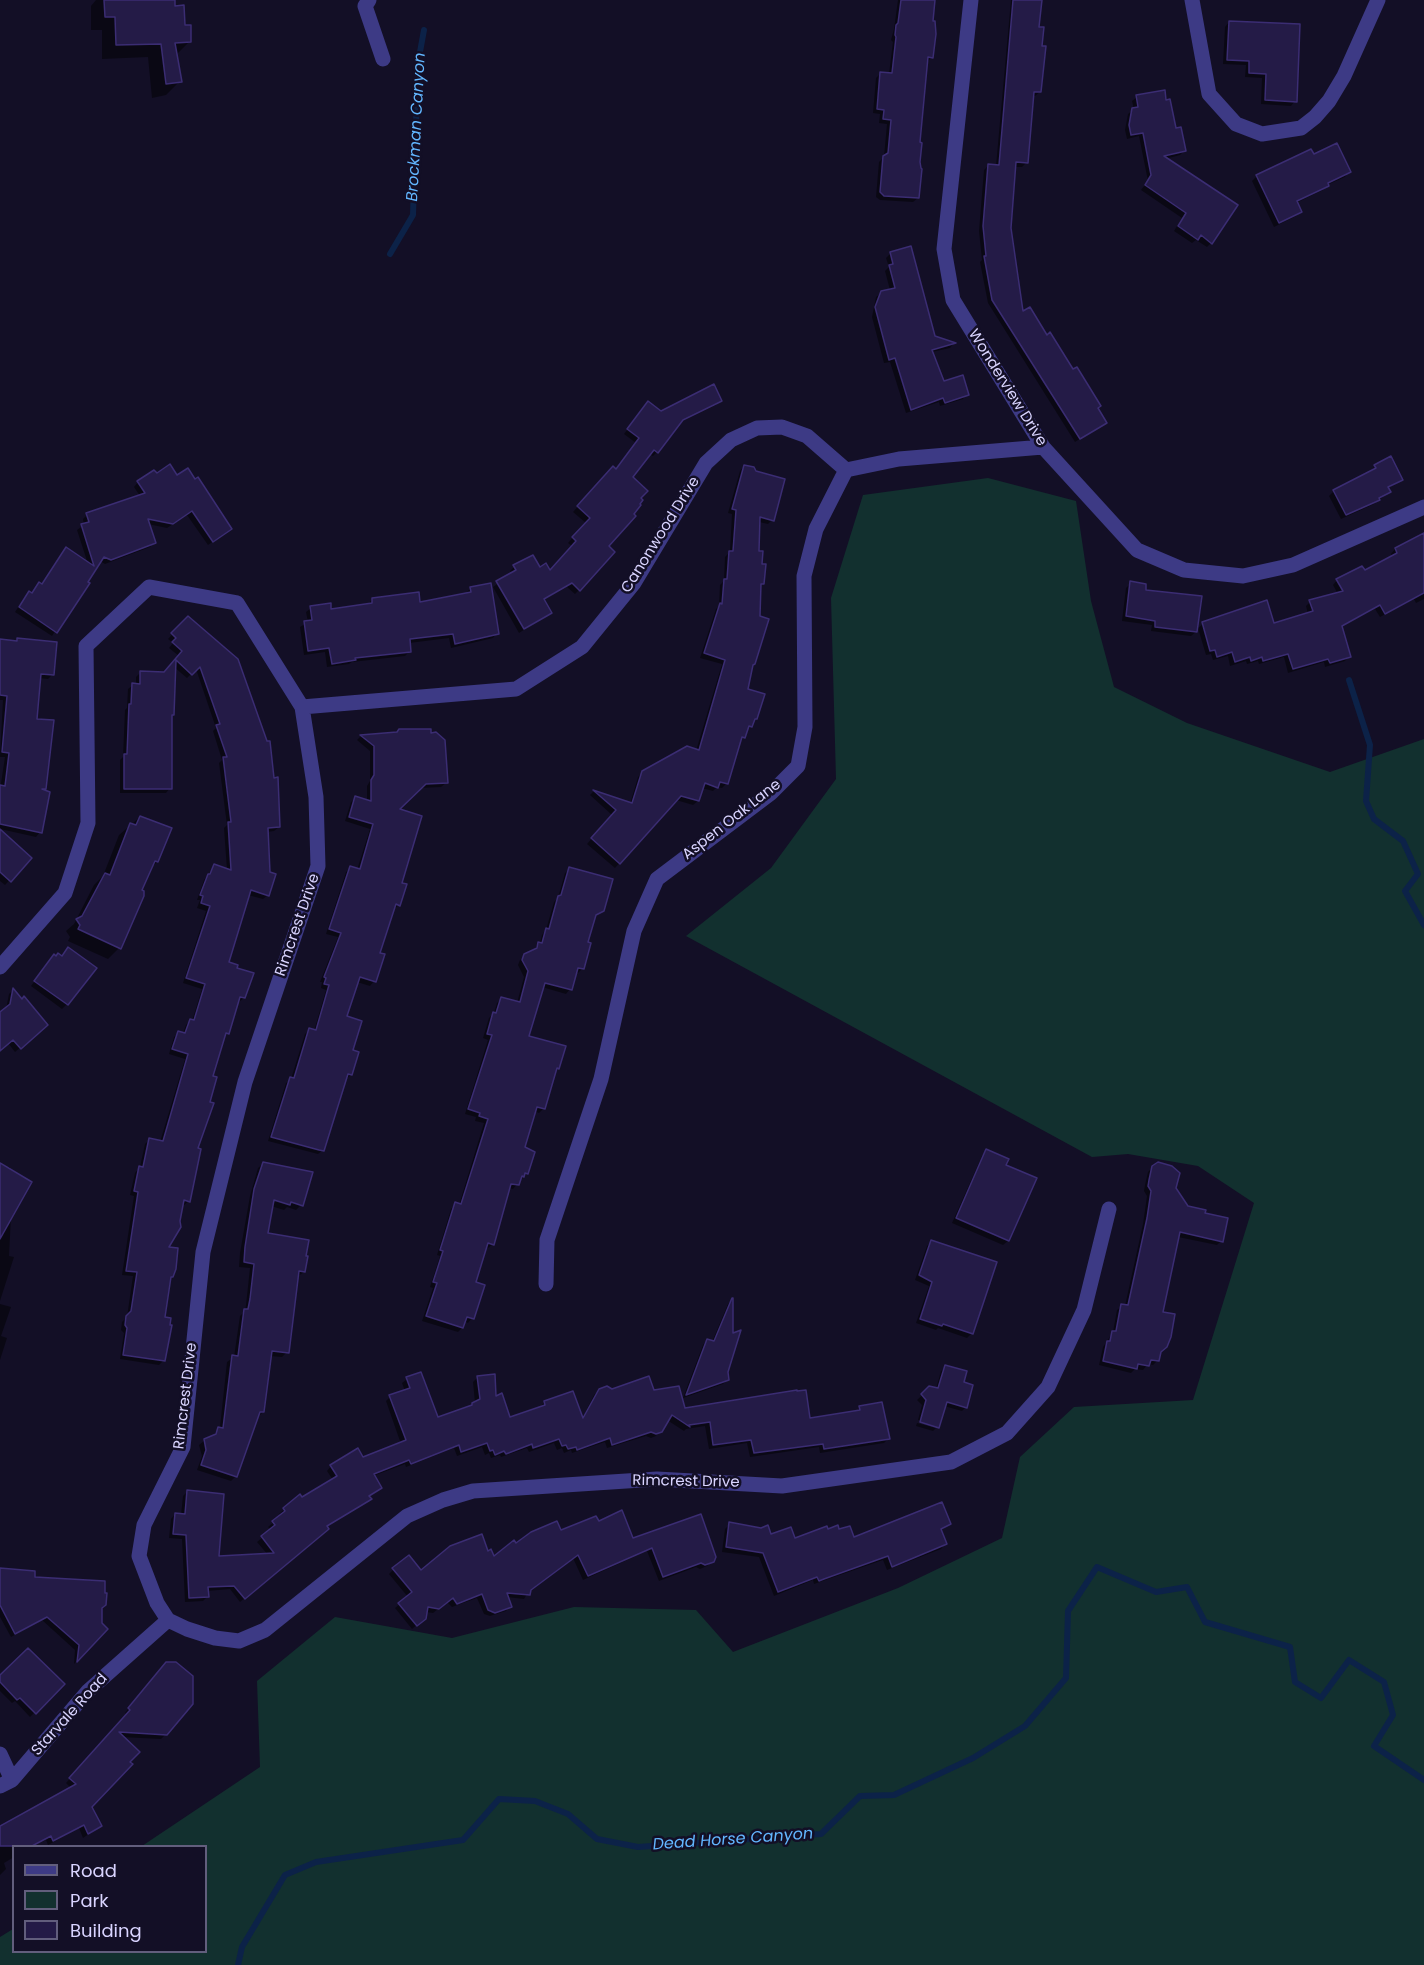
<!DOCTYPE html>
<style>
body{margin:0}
#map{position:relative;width:1424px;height:1965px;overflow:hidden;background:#130f26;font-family:Poppins,sans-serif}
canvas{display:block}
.legend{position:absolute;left:12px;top:1845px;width:195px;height:108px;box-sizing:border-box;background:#130f26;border:2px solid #625e7d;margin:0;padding:8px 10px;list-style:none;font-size:18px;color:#d9d4ff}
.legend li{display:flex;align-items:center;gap:12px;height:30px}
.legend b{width:30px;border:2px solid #625e7d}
</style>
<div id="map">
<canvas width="1424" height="1965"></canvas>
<ul class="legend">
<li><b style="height:8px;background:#3d3a85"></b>Road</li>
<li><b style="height:16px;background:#12302f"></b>Park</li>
<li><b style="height:16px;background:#241b47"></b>Building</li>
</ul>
</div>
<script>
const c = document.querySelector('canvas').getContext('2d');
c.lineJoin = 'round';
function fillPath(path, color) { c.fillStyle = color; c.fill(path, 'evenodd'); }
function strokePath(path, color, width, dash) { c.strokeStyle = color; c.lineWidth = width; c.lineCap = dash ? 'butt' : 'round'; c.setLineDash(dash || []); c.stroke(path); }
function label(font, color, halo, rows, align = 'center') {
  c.font = font + ' Poppins,sans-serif'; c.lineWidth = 5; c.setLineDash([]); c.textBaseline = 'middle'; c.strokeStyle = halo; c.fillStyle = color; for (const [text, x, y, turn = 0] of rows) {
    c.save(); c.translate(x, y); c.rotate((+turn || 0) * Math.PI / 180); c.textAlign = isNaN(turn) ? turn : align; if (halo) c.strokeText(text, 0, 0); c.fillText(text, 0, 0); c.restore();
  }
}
fillPath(new Path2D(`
 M988,478l88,23 15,100 23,86 73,36 143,49 94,-33v1226h-1424v-28l13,-8 1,23h192v-106h-64l118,-79 -3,-86 78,-64 117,21 122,-31 122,3 37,42 165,-64 104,-50 18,-81 54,-50 119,-7 61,-197 -56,-37 -70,-12 -36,3 -406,-221 85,-68 65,-89 -5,-181 32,-103z`), '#12302f');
fillPath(new Path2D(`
 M96,0h77l1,7 16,34 -14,14 4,26 -14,14 -14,3 -4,-41 -46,2v-29h-11v-24z
 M898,0h35l-1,57 -5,5 -8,82 -1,54 -5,4 -33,-2 -4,-3 3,-35 5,-5 3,-33 -8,-1 1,-9 -7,-1 3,-35 5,-5 8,1 4,-32 -2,-2 3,-11z
 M1011,0h30l-4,28 3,64 -5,4h-3l-6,67 -4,4h-8l-5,61 12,86 76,95 8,14 -30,19 -87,-139 -8,-41 2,-2 -3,-29 5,-61 5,-5 7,1z
 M1229,22l66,79 -4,5 -30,-2 1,-26 -17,-1 1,-12 -23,-1 2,-37z
 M1137,97l38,33 9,21 -4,4 -15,4 46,84 -4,4 -11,-7 -4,3 -18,-12 8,-13 -41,-28 7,-9 -9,-45 -12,3 -2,-9 3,-16 6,-5 -2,-8z
 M1310,151l3,5 36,16 -4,5 -18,8 -4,5 -27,13 5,9 -5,4 -22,11 -22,-46 5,-5z
 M891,253l43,84 19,7 -3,4 -18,4 11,31 24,11 -4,5 -23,7 -1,-4 -33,11 -16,-51 -6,1 -12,-46 4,-20 5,-4 9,-3 -5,-19 4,-4 -3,-9z
 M720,400l-4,5 -37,18 -22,29 -4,4 -4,-2 -18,23 8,21 -60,92 -4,4 -8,-7 -24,13 7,13 -31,20 -26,-46 19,-13 -2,-3 4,-4 35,5 24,-25 -5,-4 18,-20 -13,-11 35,-39 7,-3 21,-27 -12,-9 20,-26 17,4z
 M744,466l28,54 -4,4 -9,-2 -2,30 6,31 -3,3 -9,80 -5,24 10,28 -17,24 -13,42 -4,4 -5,-1 -4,4 -11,-3 -4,13 -5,4 -17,-5 -61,68 -28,-24 25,-29 -22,-20 4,-4 36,13 8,-27 5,-5 53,-21 26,-87 -22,-6 16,-49 3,-3 1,-21 4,-4 1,-24 5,-5 2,-38 -4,-1 12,-42z
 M1374,467l4,8 23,4 -14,10 2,3 -15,12 -33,15 -12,-23 5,-5 37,-19z
 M156,476l21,1 48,56 -17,12 -21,-30 -20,13 -19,-4 6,18 -4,5 -45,17 -5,-3 -48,75 -37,-24 10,-15 4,-4 2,1 8,-10 2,1 21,-31 26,10 -11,-34 7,-5 -1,-6 4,-4 53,-19 -6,-9 4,-5z
 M1424,534v65l-8,4 -2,-4 -34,18 -5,-8 -35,18 9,29 -4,5 -20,6 -1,-5 -36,11 -4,-16 -25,7 -1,-3 -11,3 -1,-3 -16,5 -2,-10 -15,4 -2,-6 -5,1 -8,-27 5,-4 70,1 35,-11 -2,-8 4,-4 28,-8 -5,-9 4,-5 27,-8 28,-15 -1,-3 4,-5z
 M1131,583l13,8 52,41 -5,4 -40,-5 1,-6 -30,-4 4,-33z
 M470,589l27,44 -4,5 -42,10 -2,-10 -40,5 1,8 -5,5 -53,6 -3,2 -22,3 -2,-15 -21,3 -4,-28 8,-5 -2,-10 5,-4 19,3 38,-6 4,-6 47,5 46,-10z
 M188,618l91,209 -5,4 -7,1 1,63 -5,4 -15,-4 -21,68 17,35 -5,4 -2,-1 -10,32 -3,4 -13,40 -15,72 -7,52 -5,4h-2l-15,43 2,30 -6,40 1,42 -5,5 -39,-6 4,-26 -3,-3 1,-8 5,-5 6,-41 -11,-1 12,-79 -4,-1 5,-22 5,-6 5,-23 5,-5 10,3 25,-83 -16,-5 5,-17 5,-5 4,1 3,-8 4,-5 2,1 10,-32 -19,-6 23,-72 -9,-3 3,-8h-3l7,-20 10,-14 13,4 -3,-42 3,-3 -8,-62 3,-3 -9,-29 3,-3 -20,-59 -9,9 -13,-11 -3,49 -1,72 -4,5h-46v-33l3,-3 2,-47 2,-2 1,-19 5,-4h3v-8l5,-5 23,1 15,-17 -10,-8 4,-5 -5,-4z
 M0,640l15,2 3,-2 34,35 -4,4 -9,-1 -4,42 9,68 -2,2 -2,42 -4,5 -36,-8v-39l5,-33h-5l3,-57h-3z
 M398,733l48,50 -5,4 -21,1 -23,22 3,74 -1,21 -5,4 -16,45 -4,27 -4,5 -13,-4 -11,35 5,34v24l-5,4 -23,71 -5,4 -50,-13 18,-58 5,-4 14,-45 5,-5 4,2 12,-41 -5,-2 1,-6h-2l18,-45 -12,-3 20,-62 4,-4 7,2 13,-41 -25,-8 6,-19 5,-4 11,3v-15l3,-5v-30l-13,-11 4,-4z
 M140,817l17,45 -7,7 -31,79 -11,11 -40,-18 2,-4 -4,-6 8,-7 20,-39 9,-9 16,-41z
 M0,831l30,27 -25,27 -5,-4z
 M570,869l32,41 -8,7 -8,26 -4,26 -4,4 -3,-1 -5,17 -4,5 -24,-7 -14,50 30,31 -4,4 -10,36 -5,5 -5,-2 -11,37 10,4 -7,22 -13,15 -4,-1 -16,56 -5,4 -3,-1 -11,36 -2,35 -4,5 -4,-2 -2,7 -4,4 -36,-11 11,-33 -3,-1 10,-31 -3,-1 14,-46 4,-5 4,1 25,-82 -9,-2 1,-4 -11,-3 23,-74 -5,-2 6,-20 5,-5 3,-10 5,-5 15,5 7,-26 -6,-12 2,-5 13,-9 7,-8 2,-8 4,-5 8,-28 4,-4 7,-25z
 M50,961l17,43 -5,5 -31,-23z
 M13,990l28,40 -26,22 -7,-9 -8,-29 6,-5 3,-15z
 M987,1151l17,14 31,14 -27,62 -5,4 -51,-22 30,-67z
 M264,1163l37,42 -5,5 -9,-3 -3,3 -13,-4 -5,28 38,38 -7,5 -10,75 -5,5 -12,-1 -7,56 -5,5 -22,59 -5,5 -34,-11 5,-14 -3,-11 6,-5 7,-3 8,-10 7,-65 7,-5 6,-41 5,-5 1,-6 4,-37 -11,-1 1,-14 10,-57 8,-28z
 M0,1167h10l1,49 -2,40 5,1 -14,44z
 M1153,1167l21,21 13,19 16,8 18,26 -4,4 -39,-8 -17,76 -3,47 -5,5 -5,-1 -5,6 -8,-1 -4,4 -32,-8 4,-18 10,-15 4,-22 5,-4h3l18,-82 4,-28 -3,-5 1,-6 3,-13z
 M931,1242l41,91 -5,5 -29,-10 -2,2 -20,-7 13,-37 -14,-6 12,-34z
 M732,1300l-6,72 1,8 -4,4 -40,14 20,-53 4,-5 5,2 16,-38z
 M0,1304l11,3 -10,29 6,2 -7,22z
 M946,1367l16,16 4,24 -4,4 -18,-5 -7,22v-2l-19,-6 4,-15 -5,-5 13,-12 6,1 5,-18z
 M420,1374l17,45 32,-11 6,-5 -2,-21 5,-5 31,42 31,-12 4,-4 38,16 12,-24 5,-5 54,2 31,17 125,10 46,-7 5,-4 28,31 -4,4 -64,10 -1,-6 -69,10 -3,-14 -38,6 -4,-23 -19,3 -2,2 -17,-11 -11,16 -5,2 -5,-2 -39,12 -2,-6 -33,11 -1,-3 -7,3 -2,-5 -5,2 -3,-7 -25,9 -2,-4 -26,9 -1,-2 -9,3 -2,-5 -4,2 -3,-8 -25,9 -3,-8 -48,19 -1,-3 -32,12 7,11 -12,10 2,2 -5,4 -39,24 -3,6 -83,69 -10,-13 -23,2 1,5 -5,5 -18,1 -3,-63 -13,-1 2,-19 4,-5 6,1 2,-19 4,-4 30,66 51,-3 -11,-13 14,-12 -3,-3 13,-11 -2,-2 21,-18 2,3 31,-19 -6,-9 4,-5 32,-8 38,-14 -15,-43 4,-4 15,-6 -3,-8 5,-4z
 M917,1423l19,5 -3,3 -17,-5z
 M598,1523l34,17 80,21 -5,5 -7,3 -4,-2 -37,14 -12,-30 -64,29 -10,-22 -44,33 -5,8 -17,-2 3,9 -4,5 -16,5 -6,-2 -7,-16 -25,9 -5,-5 -14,11 -7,-1 -7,11 -7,6 -17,-21 13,-11 -19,-23 4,-4 27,2 67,-19 6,6 22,-13z
 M730,1524l40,12 24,4 33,-9h11l15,7 97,-14 -10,7 5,13 -4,5 -54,21 -4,-10 -69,24 -1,-4 -39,16 -15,-39 -37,-5 3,-23z
 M0,1570l33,8 68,30v16l5,5 -32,35 1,-14 -33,-30 -31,17 -11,-20z
 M162,1668l4,66 -5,5 -40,-2 -31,69 10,20 -17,12 -4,-10 -31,17 -2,-5 -13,6h-19v11l-10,6 2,6 -6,6v-48l71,-39 -5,-5 61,-68 -2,-2z
 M0,1677l63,7 -33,33 -15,-16 -3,2 -12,-12z`), '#0007');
strokePath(new Path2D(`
 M390,254l23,-39 5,-152 6,-33
 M1349,680l21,65 -4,56 8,18 29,22 15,33 -13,17 19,34
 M238,1965l4,-18 43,-72 31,-13 147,-22 36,-41 36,2 33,13 29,25 41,8 183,-13 39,-38 34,-1 79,-37 52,-32 41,-48 2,-67 29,-44 59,25 31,-5 18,35 85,25 5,35 26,16 28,-38 35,22 9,33 -19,31 50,34`), '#0c2248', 6);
const building = new Path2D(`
 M104,0h71v6l9,-1 1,20h6v17l-16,1 7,39 -16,2 -5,-40 -45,1 -1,-28h-10z
 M901,0h34l-2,21h2l1,13 -3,24 -5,-1 -8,85 2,1 -2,19 1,6 1,1 -3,29 -35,-2 -4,-4 3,-36 5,-3 3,-33 -8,-1 1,-9 -7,-1 3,-37 12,1 4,-36 -1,-2 1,-10 2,-2z
 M1013,0h29l-3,27h5l-2,19h4l-5,46h-7l-6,71 -12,-1 -5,66 12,83 7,-4 17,28 3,-3 23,37 4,-2 24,39 -3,2 9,15 -27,16 -88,-139 -8,-44h2l-3,-30 5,-62 11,1z
 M1229,21l71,3 -3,78 -32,-2 1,-26 -17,-1v-12l-22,-1z
 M1165,90l1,10 4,-1 6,29 5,-1 5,24 -22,5 74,49 -26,39 -11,-9 -3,5 -20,-14 8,-13 -41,-28 6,-10 -8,-42 -12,2 -2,-10 3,-17 6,-1 -2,-12z
 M1337,143l14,29 -23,11 1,3 -32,15 5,11 -23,11 -23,-48 55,-26 3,5z
 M911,246l24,90 21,7 -24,7 12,31 19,-6 6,20 -24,8 -2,-5 -32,12 -16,-52 -6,2 -14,-53 6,-16 14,-3 -6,-23 4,-1 -3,-12z
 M714,384l8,17 -39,19 -25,33 -4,-3 -21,27 15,14 -7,7 2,2 -3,4 1,1 -7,9 2,2 -27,30 6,6 -35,39 -8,-8 -28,16 8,14 -28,16 -28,-48 20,-11 -3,-5 20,-10 7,12 6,-4 4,7 26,-29 -4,-4 18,-19 -13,-12 36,-40 3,3 23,-31 -12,-9 21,-28 13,10z
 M1391,456l12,24 -15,7 3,5 -12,6 1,2 -34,15 -13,-25 43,-22 -2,-3z
 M170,464l7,11 11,-7 7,11 3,-2 34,52 -19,13 -21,-31 -19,13 -25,-5 8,24 -45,17 -7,-3 -16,25 2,1 -33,50 -38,-26 10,-16 3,2 7,-11 3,2 24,-37 28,19 -13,-42 8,-2 -3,-9 59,-20 -8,-12 17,-11 3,3z
 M744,465l10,2 2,4 29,8 -11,42 -14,-4 -1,34h4l-1,13h4l-2,20h-3l-1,32 9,3 -14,45 -2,1 -5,24 17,5 -8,25h-2l-3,8 -3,-1 -4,12 -3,-1 -14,47 -8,-2 -2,6 -13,-5 -6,18 -18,-5 -61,68 -29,-26 25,-28 -23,-20 39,13 10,-32 45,-25 12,4 26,-90 -21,-7 16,-50 2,1 2,-25h3l2,-28h4l3,-41 -4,-1z
 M1424,533v60l-39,21 -5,-9 -38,21 9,31 -21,6 -2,-4 -35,10 -5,-15 -25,7 -1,-4 -11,4 -1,-4 -15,5 -3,-10 -15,5 -2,-7 -5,1 -8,-29 65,-22 7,23 39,-12 -4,-11 34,-9 -7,-12 26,-13 3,4 32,-17 -2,-5z
 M1130,581l16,3v6l56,6 -5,36 -42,-5v-6l-29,-5z
 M491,583l8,51 -44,10 -2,-10 -43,5 1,13 -56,6 1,2 -24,4 -3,-16 -21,3 -4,-30 8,-1 -2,-14 21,-3v6l41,-6v-5l47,-6 1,10 51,-10 -1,-5z
 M188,616l50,43 29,82h3l4,37 4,-1 2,50 -12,1 2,44 6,2 -7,22 -18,-6 -22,72 9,3 -1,3 17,5 -9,25 -5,-1 -11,37 -3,-1 -13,43 4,1 -7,25 4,1 -16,45 3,1 -11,53 -6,-2 -4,21 1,6 -12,20 9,1 -2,21 -3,8h-2l-6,40 6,1 -1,7h2l-7,36 -42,-6 4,-27 -2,-3 1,-9 5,-5 6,-39 -11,-1 12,-79 -4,-1 5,-25 4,1 6,-29 14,3 25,-87 -16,-5 6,-18 7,2 5,-14 4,1 11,-36 -19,-6 24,-72 -9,-3 2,-7 -3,-1 8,-21h2l4,-10 17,6 -3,-48h3l-8,-65h4l-11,-32 4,-1 -20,-57 -8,8 -16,-15 -2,55h-2v74h-48v-35h3l2,-50h2l1,-21 8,1v-13l24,1 18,-21 -10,-9 4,-4 -5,-5z
 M17,638l40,4 -3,33 -13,-1 -4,45 17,1 -8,69h-4l8,3 -8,41 -42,-9v-39l5,1 4,-33 -7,-1 5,-56 -7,-1v-56l17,2z
 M399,729h32v4l5,-1 9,8 3,43 -22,1 -26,25 22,7 -20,67 5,1 -7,22 -4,-2 -16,49 5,1 -9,28 -16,-5 -13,39 15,5 -9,29 6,2 -7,23 -4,-1 -24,77 -5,-1 -48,-13 19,-60 4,1 15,-50 7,2 13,-45 -5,-1 2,-6 -2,-1 17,-44 -12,-4 21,-63 10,3 13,-45 -24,-7 6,-21 16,5v-21l3,-5v-29l-14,-11 37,-3z
 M140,816l32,12 -14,34 -3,-1 -13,29 2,1v5l-23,53 -43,-20 2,-4 -4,-6 6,-3 23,-43 5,2 20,-52 6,2z
 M0,829l32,29 -21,24 -11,-10z
 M569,867l44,12 -9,32 -8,4 -8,27 3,1 -7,26 -6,-1 -6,22 -27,-7 -16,53 37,10 -7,23 -2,-1 -12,41 -8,-2 -12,40 10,5 -7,22 -3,-1 -1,4 -2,-1 -3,9 -8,-1 -17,61 -6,-2 -12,39 9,3 -11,34 -7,-2 -4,11 -37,-12 11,-33 -4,-1 10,-31 -3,-1 15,-48 6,2 27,-85 -9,-3 1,-3 -12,-4 24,-74 -5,-1 6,-22 3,1 5,-16 19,5 8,-31 -6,-11 2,-6 13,-6 1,-6 4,1 4,-15 3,1 9,-33 3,-1z
 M68,947l29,21 -29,37 -34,-24 20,-27 2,2 2,-3 4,3z
 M13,988l9,11 2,-3 24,29 -27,24 -8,-9 -13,11v-39l10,-8z
 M986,1149l23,10 -3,6 31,13 -28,63 -53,-23z
 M263,1162l50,10 -10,34 -12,-4 -1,3 -16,-5 -6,33 41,7 -3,16h2l-3,16 -6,-1 -10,82 -17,-2 -8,61h-4l-23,65 -36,-12 5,-15 -2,-11 12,-5 2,-7 5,1 9,-73 6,1 6,-47h4l2,-10 4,-35 -10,-2 1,-15 9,-58z
 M1158,1162l14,4 8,7 -4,15 12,18 18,4 -1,3 23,5 -5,24 -43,-10 -17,80 12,2 -4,23 -4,10 -6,5 -2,9 -8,-1 -2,6 -11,-2 -1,5 -34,-8 4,-20h3l2,-10h4l5,-27 7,1 19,-87 4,-27 -3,-5 1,-6 3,-14z
 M0,1163l32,19 -32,57z
 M931,1240l66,22 -24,72 -30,-10 -1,2 -22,-7 12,-37 -13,-7z
 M732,1298h1v35l8,-3 -13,42 1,8 -43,15 21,-56 7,2z
 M945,1365l22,6 -3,11 9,3 -6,23 -20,-6 -8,26 -19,-6 6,-22 -5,-6 8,-8 9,2z
 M421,1372l17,45 34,-12v-2l8,-4 -3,-23 18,-2 1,22 6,-3 8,24 35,-12 -1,-4 29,-10 10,27 16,-29 8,-3 5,3 37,-13 5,14 25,-4 6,22 112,-18v1l9,-1 4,28 50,-8 -1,-4 23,-4 8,37 -66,10 -1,-5 -69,9 -3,-13 -38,5 -3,-23 -21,3 1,2 -18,-12 -10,17 -6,2 -5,-2 -39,13 -2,-7 -33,12 -1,-3 -8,2 -2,-4 -4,1 -3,-7 -26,9 -1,-4 -26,10 -2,-3 -9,4 -2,-5 -3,1 -3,-8 -26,9 -2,-7 -48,19 -2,-4 -35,14 8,14 -13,8 3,3 -45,27 2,3 -84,70 -11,-13 -26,1 1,10 -20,1 -3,-63 -13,-1 2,-21 10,1 2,-24 37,4 -5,62 55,-3 -13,-17 14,-11 -3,-4 13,-10 -2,-3 17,-14 2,3 35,-21 -7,-11 28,-17 5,9 43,-17 -17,-45 21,-7 -4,-11z
 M942,1502l9,22 -10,5 6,15 -55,23 -4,-11 -64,23 -5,2 -2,-4 -39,15 -15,-39 -37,-6 3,-25 32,6 7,-3 3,9 20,-7 4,11 32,-12 1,3 10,-4 1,4 11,-3 4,11z
 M622,1510l11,28 68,-24 15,43 -2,5 -9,3 -4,-2 -38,14 -11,-29 -64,28 -10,-21 -47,35 -1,5 -23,-2 5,14 -17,6 -7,-3 -6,-16 -25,10 -4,-6 -14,11 -11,-2 -2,12 -9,7 -19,-23 14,-11 -20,-24 17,-13 12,15 29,-24 32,-12 6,17 3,-2 3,7 20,-16 2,3 15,-11 26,-11 4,9 35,-14 3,5z
 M0,1568l35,3v6l70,4v12h2l-1,12 -4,3v15l6,6 -31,33 2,-17 -32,-28 -32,17 -15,-29z
 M28,1648l37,36 -29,30 -16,-16 -3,2 -17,-18v-7z
 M166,1662h10l17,14v28l-26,31 -48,-3 21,20 -10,10 3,2 -41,43 10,19 -14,8 -4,-9 -31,16 -2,-5 -19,10h-32v-20l76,-42 -7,-6 61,-68 -2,-2z`);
fillPath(building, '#241b47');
strokePath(building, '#3b2d73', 1.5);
strokePath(new Path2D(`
 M369,0l-4,6 18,53
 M971,0l-27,249 9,51 90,147 94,103 47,20 59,6 50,-11 131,-58
 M1192,0l17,94 27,30 26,10 39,-6 14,-11 14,-16 15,-25 34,-76
 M302,707l214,-18 66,-42 52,-64 72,-120 25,-23 26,-12 25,-1 25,9 39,34
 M0,967l65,-74 23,-70 -2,-177 63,-59 88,16 65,104 14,90 2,69 -73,216 -42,170 -20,195 -39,78 -5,31 18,47 11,17 19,9 28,9 24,3 26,-11 142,-114 36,-16 30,-9 184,-12 125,7 169,-24 56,-29 41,-46 36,-77 25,-101
 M546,1284l1,-44 54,-161 33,-148 23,-52 114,-86 27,-27 7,-39 -1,-151 12,-47 30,-59 53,-11 144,-12
 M0,1754l12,26
 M0,1786l12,-6 76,-89 80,-71`), '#3d3a85', 15);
label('15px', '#d9d4ff', '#130f26', [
 ["Wonderview Drive",1007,388,58],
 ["Canonwood Drive",661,535,-58],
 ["Aspen Oak Lane",732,820,-38],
 ["Rimcrest Drive",298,925,-71],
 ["Rimcrest Drive",186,1396,-83],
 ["Rimcrest Drive",686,1482,1],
 ["Starvale Road",70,1715,-48]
]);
label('italic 16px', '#62b6ff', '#130f26', [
 ["Brockman Canyon",417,127,-87],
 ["Dead Horse Canyon",733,1840,-4]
]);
</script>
